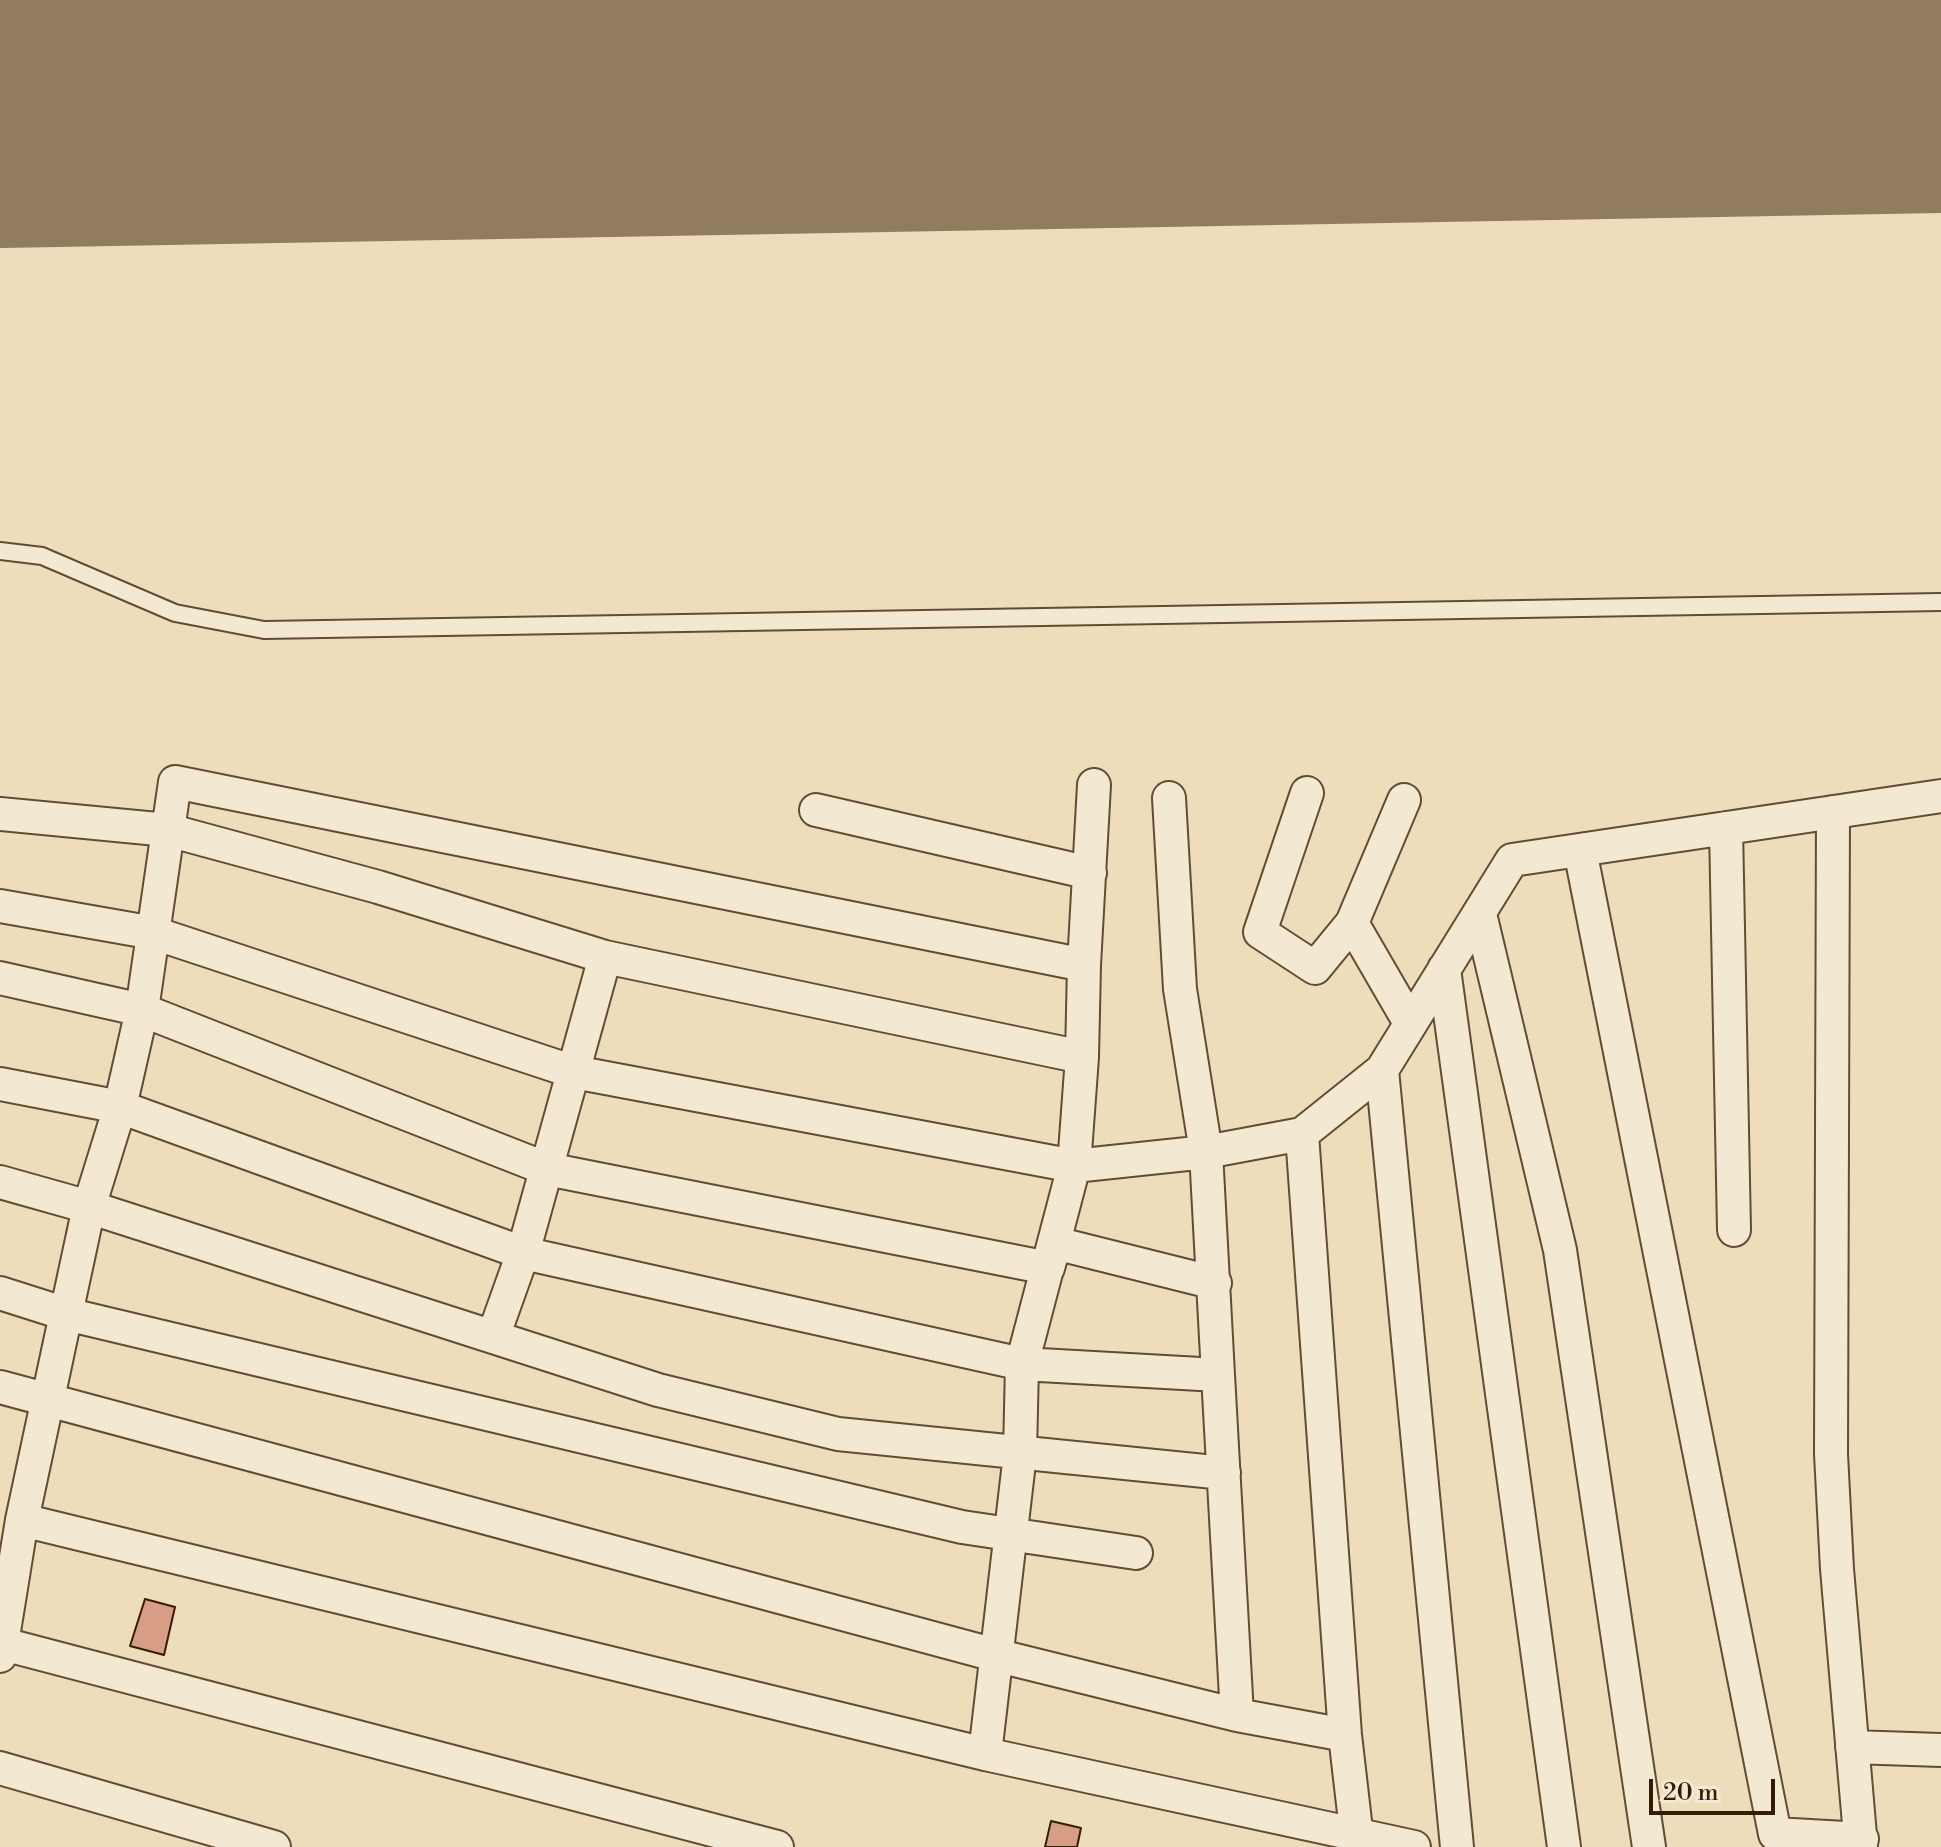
<!DOCTYPE html>
<style>
body{margin:0}
#map{position:relative;width:1941px;height:1847px;overflow:hidden;background:#edddbb;font-family:"Libre Bodoni",serif}
canvas{display:block}
.scale{position:absolute;left:1649px;top:1779px;width:126px;height:36px;box-sizing:border-box;border:4px solid #351c05;border-top:0;padding-left:10px;font-size:24px;line-height:28px;white-space:nowrap;color:#351c05;-webkit-text-stroke:6px #f3e9d3;paint-order:stroke}
</style>
<div id="map">
<canvas width="1941" height="1847"></canvas>
<div class="scale">20 m</div>
</div>
<script>
const c = document.querySelector('canvas').getContext('2d');
c.lineJoin = 'round';
function strokePath(path, color, width, dash) { c.strokeStyle = color; c.lineWidth = width; c.lineCap = dash ? 'butt' : 'round'; c.setLineDash(dash || []); c.stroke(path); }
function fillPath(path, color) { c.fillStyle = color; c.fill(path, 'evenodd'); }
strokePath(new Path2D(`
 M1729,76c47,-21 88,-41 126,-76
 M1668,77l273,43`), '#917c60', 112);
strokePath(new Path2D(`
 M0,107l1941,-35`), '#917c60', 282);
const building = new Path2D(`
 M145,1599l30,8 -11,48 -34,-9z
 M1051,1821l30,7 -4,19h-32z`);
fillPath(building, '#d79d85');
strokePath(building, '#351c05', 2);
const service = new Path2D(`
 M0,551l42,5 133,57 89,17 1677,-28`);
const minor = new Path2D(`
 M1307,793l-47,139 55,36 37,-45 52,-123
 M816,810l274,63
 M1833,812l-2,642 6,115 24,278
 M0,814l168,16 210,57 227,70 477,100 -8,109 -52,198 -2,90 -35,300
 M1726,828l8,402
 M1580,850l195,984 87,5
 M0,906l154,27 420,139 500,94 132,-14 96,-18 80,-64 130,-210 429,-64
 M1480,914l80,336 89,597
 M1352,923l58,100
 M1084,965l10,-180
 M1444,969l120,878
 M0,978l142,32 405,159 501,99 7,-25 160,40
 M1082,1057l2,-92 -909,-183 -33,228 -22,97 -31,100 -23,107 896,213 174,26
 M1382,1070l75,777
 M0,1084l120,23 403,146 499,111 196,11 -12,-223 -26,-163 -11,-191
 M1302,1134l43,601 13,112
 M0,1182l89,25 569,183 180,44 386,39
 M0,1293l66,21 -44,206 -22,136
 M493,1337l30,-84 82,-296
 M1218,1375l19,340
 M0,1387l999,269 238,59 108,20
 M22,1520l963,234 429,93
 M3,1644l774,203
 M1852,1747l89,3
 M0,1768l274,79`);
strokePath(service, '#634c32', 20);
strokePath(minor, '#634c32', 36);
strokePath(service, '#f3e9d3', 16);
strokePath(minor, '#f3e9d3', 32);
</script>
